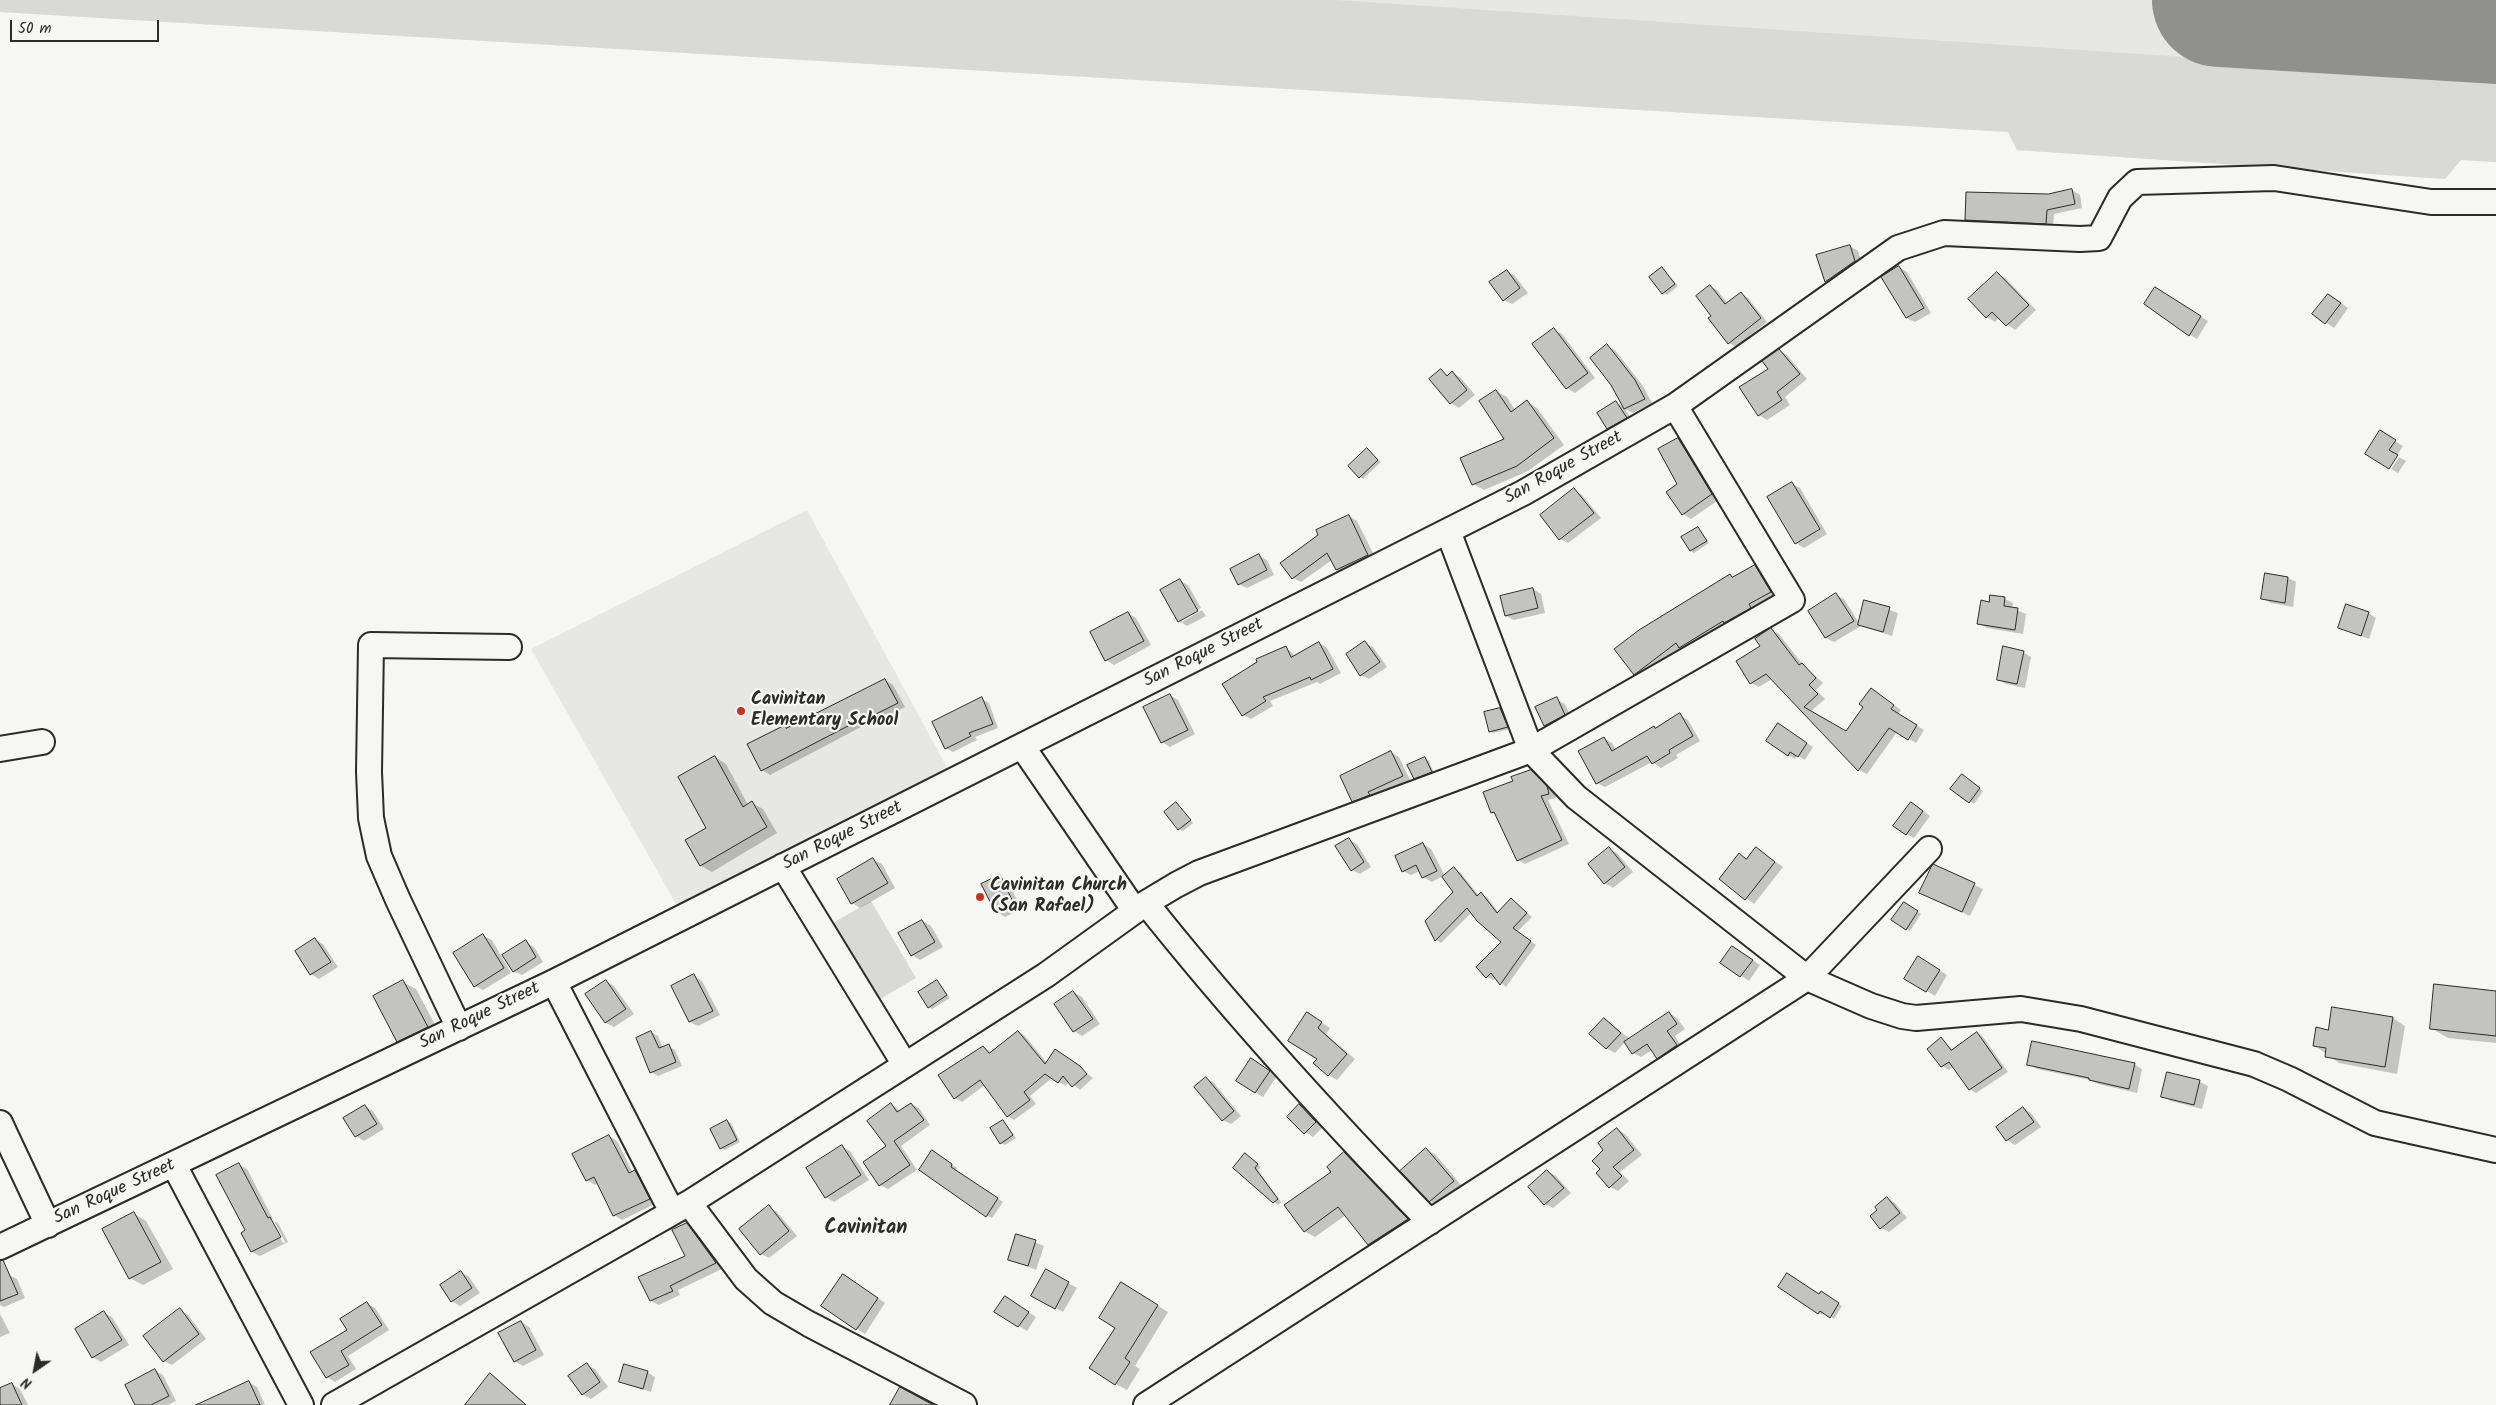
<!DOCTYPE html>
<style>
body{margin:0}
#map{position:relative;width:2496px;height:1405px;overflow:hidden;background:#f6f6f2;font-family:Kalam,sans-serif}
canvas{display:block}
.north{position:absolute;left:10px;top:1345px;width:50px;height:50px;-webkit-text-stroke:4px #f6f6f2;paint-order:stroke;rotate:213deg;font-size:14px;font-weight:700;line-height:20px;text-align:center;color:#2b2b2b}
.north::after{content:'';display:block;margin:auto;width:18px;height:22px;background:#2b2b2b;clip-path:polygon(50% 0,100% 100%,50% 72%,0 100%)}
.scale{position:absolute;left:10px;top:20px;width:149px;height:22px;box-sizing:border-box;border:2px solid #2b2b2b;border-top:0;padding-left:6px;font-size:15px;line-height:18px;white-space:nowrap;color:#2b2b2b;-webkit-text-stroke:4px #f6f6f2;paint-order:stroke}
</style>
<div id="map">
<canvas width="2496" height="1405"></canvas>
<div class="north">N</div>
<div class="scale">50 m</div>
</div>
<script>
const c = document.querySelector('canvas').getContext('2d');
c.lineJoin = 'round';
function fillPath(path, color) { c.fillStyle = color; c.fill(path, 'evenodd'); }
function strokePath(path, color, width, dash) { c.strokeStyle = color; c.lineWidth = width; c.lineCap = dash ? 'butt' : 'round'; c.setLineDash(dash || []); c.stroke(path); }
function label(font, color, halo, rows, align = 'center') {
  c.font = font + ' Kalam,sans-serif'; c.lineWidth = 4.5; c.setLineDash([]); c.textBaseline = 'middle'; c.strokeStyle = halo; c.fillStyle = color; for (const [text, x, y, turn = 0] of rows) {
    c.save(); c.translate(x, y); c.rotate((+turn || 0) * Math.PI / 180); c.textAlign = isNaN(turn) ? turn : align; if (halo) c.strokeText(text, 0, 0); c.fillText(text, 0, 0); c.restore();
  }
}
fillPath(new Path2D(`
 M0,0h2496v162l-35,-2 -16,19 -428,-29 -9,-18 -2008,-120z
 M807,510l143,263 -271,136 -148,-260z`), '#e7e7e3');
fillPath(new Path2D(`
 M0,0h1337l1159,78v84l-35,-2 -16,19 -428,-29 -9,-18 -2008,-120z
 M871,901l45,77 -39,23 -46,-77z`), '#d9d9d5');
fillPath(new Path2D(`
 M2072,190l8,5 2,13 -28,6 -1,13 -79,-3 -8,-5z
 M1850,246l8,5 5,15 -29,19 -8,-4z
 M1899,267l8,5 24,41 -16,9 -9,-4z
 M1662,268l16,18 -11,9 -4,-2z
 M1507,271l8,5 13,17 -16,11 -9,-4z
 M1997,274l8,4 31,32 -21,20 -16,-12 -4,4 -8,-5z
 M1710,286l7,4 11,14 13,-10 7,4 19,24 -31,25 -7,-4 -16,-27z
 M2163,293l45,28 -11,18 -29,-18z
 M2337,300l11,8 -14,20 -20,-14z
 M1554,330l8,4 33,44 -20,15 -8,-5z
 M1607,346l8,4 28,36 9,17 -19,10 -8,-4 9,14 -18,10 -8,-5 8,-25 8,4z
 M1779,350l8,5 20,24 -22,18 5,8 -23,15 -8,-5 11,-46z
 M1441,371l8,5 4,-3 8,5 14,17 -16,13 -8,-5z
 M1496,391l11,6 8,13 12,-8 10,6 27,37 -36,26 -44,19 -11,-6 33,-44z
 M2380,432l23,14 -14,22z
 M1678,440l8,4 34,55 -29,20 -8,-5 -4,-30z
 M1367,449l14,13 -18,17 -3,-2z
 M2399,457l7,4 -8,12 -7,-4z
 M1792,484l8,4 27,46 -23,14 -8,-5z
 M1574,490l8,5 19,23 -33,25 -8,-4z
 M1349,516l8,5 19,38 -31,15 -9,-4 -4,-10 -31,22 -8,-4z
 M1698,528l11,15 -15,10 -3,-2z
 M1259,556l8,4 7,15 -27,13 -9,-4z
 M1755,566l8,5 15,25 -90,55 -5,-2 -40,30 -8,-5 95,-99 4,2z
 M2266,575l22,3 8,4 -3,25 -22,-4 -8,-4z
 M1180,581l8,4 13,23 -19,11v3l20,-12 4,6 -19,10 -8,-5 -17,-30z
 M1533,589l8,5 4,19 -31,7 -8,-4z
 M1836,595l8,4 15,24 6,-22 33,12 -6,23 -31,-10 -27,16 -8,-4 -16,-27z
 M1991,597l14,2 8,4 -1,5 14,6 -3,20 -36,-6 -8,-4z
 M1128,613l8,5 15,27 -37,20 -8,-5z
 M2368,613l8,5 -7,21 -29,-11z
 M1771,629l8,5 24,31 20,18 -7,7 9,9 -15,13 37,21 32,-39 22,16 -3,4 26,16 -8,13 -19,-11 -30,42 -8,-4 -87,-91 -13,8 -8,-4 11,-37z
 M1319,643l8,5 14,25 -21,11 -3,-2 -47,19 3,5 -22,13 -8,-4 43,-67 10,8z
 M1365,643l8,4 14,20 -18,12 -8,-4z
 M2023,652l8,5 -6,31 -19,-4 -8,-5z
 M885,680l8,5 12,22 -23,12 -2,-2 -110,58 -8,-5 23,-44 4,3z
 M1170,695l8,5 17,34 -25,13 -8,-5z
 M982,699l7,4 9,25 -23,9 2,3 -24,12 -7,-4z
 M1556,699l9,5 7,15 -19,11 -8,-4 -8,-18z
 M1500,709l4,2 6,18 -17,4 -3,-2z
 M1680,715l8,5 12,21 -24,14 2,3 -17,10 -9,-6 -47,25 -8,-4 7,-45 8,5 4,7 38,-23 2,2z
 M1785,729l28,18 -8,13 -8,-5 -2,4 -7,-4z
 M1391,752l8,5 11,23 -48,25 -9,-4z
 M715,757l11,7 22,41 4,-2 11,6 14,24 -65,39 -11,-6 -14,-25 21,-13z
 M1425,758l3,2 7,14 -17,6 -3,-2z
 M1531,772l8,4 15,16 2,6 -8,2 21,44 -44,20 -7,-4 -21,-45 -5,-3 22,-30z
 M1965,778l18,13 -9,13 -22,-16z
 M1176,804l17,19 -10,8 -4,-2z
 M1919,808l11,8 -16,22 -8,-4z
 M1349,840l8,4 14,23 -11,7 -8,-4z
 M1423,844l8,5 14,27 9,-7 6,3 19,24 2,-2 6,3 12,16 12,-14 21,18 -15,15 19,13 -30,42 -10,-10 -3,3 -6,-3 16,-35 -31,-30 -31,31 -5,-3 19,-48 -12,-16 -11,6 -9,-5 -3,-6 -9,4 -8,-4z
 M1756,848l27,19 -29,37 -34,-25 20,-24 7,5z
 M1609,849l8,4 16,19 -20,16 -8,-5z
 M873,860l9,4 13,24 -35,20 -8,-5 -13,-23z
 M1934,866l49,23 -13,27 -49,-23z
 M1000,876l8,5 13,28 -16,8 -8,-5z
 M1904,903l17,11 -11,17 -17,-11z
 M922,921l9,5 12,21 -23,13 -8,-5z
 M483,936l9,4 19,33 -28,17 -8,-4z
 M315,940l8,4 15,23 -19,12 -8,-5z
 M526,942l8,5 9,15 -21,13 -9,-4z
 M1741,952l19,13 -11,16 -27,-18z
 M1919,958l28,17 -12,21 -29,-18z
 M694,976l8,5 18,34 -22,11 -8,-4z
 M606,981l8,5 20,28 -20,13 -8,-4 -19,-29z
 M937,981l13,17 -18,11 -3,-2z
 M403,982l13,7 24,45 -29,14 -13,-7z
 M1073,992l9,5 18,27 -18,12 -8,-5z
 M2496,992v51l-48,-5 -17,-10z
 M1669,1013l8,5 8,11 -10,7 9,14 -18,12 -8,-4 -6,-8 -11,7 -8,-4 -7,-12 -11,12 -9,-5 -1,-29 25,20z
 M1315,1018l15,10 -4,6 29,25 -18,21 -9,-5 -9,-16z
 M2393,1018l12,8 -8,48 -58,-11 -24,-17 14,-15z
 M651,1032l7,4 5,12 5,-2 7,4 7,16 -24,10 -7,-4z
 M1018,1032l7,4 22,27 15,-8 31,23 -13,12 -11,-9 -3,5 -14,-8 -22,18 6,8 -22,16 -7,-4 -22,-31 -23,17 -7,-4 29,-51 8,6z
 M1977,1033l6,4 25,35 -32,21 -6,-4 -16,-23 -5,4 -7,-4 -1,-27 12,11z
 M1260,1064l17,12 -14,21 -8,-5z
 M2028,1064h106l8,5 -5,24 -39,-9 -8,-4 -53,-11z
 M1206,1078l8,5 27,33 -10,8 -8,-4z
 M2200,1082l8,4 -6,23 -31,-8 -8,-5z
 M891,1104l9,7 11,-7 8,4 11,17 -29,21 16,24 -29,19 -8,-4 8,-39z
 M1300,1105l8,5 15,17 -10,10 -8,-5z
 M365,1106l8,5 11,18 -20,12 -8,-5z
 M2023,1108l8,5 10,14 -26,18 -8,-5z
 M727,1121l4,2 9,19 -15,8 -4,-2z
 M1003,1121l13,17 -11,7 -4,-2z
 M1617,1129l8,5 17,21 -22,17 9,9 -11,10 -8,-4 -9,-18 4,-19z
 M609,1136l8,5 16,32 10,4 14,26 -35,17 -8,-5 -16,-32 -3,2 -8,-5z
 M842,1147l8,4 19,29 -35,22 -8,-5z
 M1426,1150l9,4 27,32 -24,19 -8,-4z
 M1344,1153l10,6 63,66 -37,25 -11,-6 -23,-29 -31,22 -11,-6 29,-59z
 M937,1155l20,13 -2,3 48,31 -11,16 -5,-2z
 M1249,1157l12,10 -3,3 23,32 -3,3 -43,-37z
 M239,1165l8,4 27,52 4,2 10,19 -28,14 -8,-4 -10,-19 5,-2zM270,1219h3l12,23 -2,1z
 M1548,1171l8,5 15,17 -18,15 -8,-4z
 M1887,1198l8,5 12,15 -18,14 -8,-4z
 M769,1207l8,5 20,24 -28,22 -8,-4z
 M133,1213l13,8 27,48 -30,16 -13,-7z
 M687,1224l8,5 29,39 -46,22 2,5 -21,10 -8,-4 35,-45z
 M1017,1235l27,11 -8,24 -27,-11z
 M1046,1271l31,17 -14,24 -31,-17z
 M461,1272l8,5 11,16 -20,13 -8,-5 -11,-16z
 M9,1275l8,4 8,19 -21,9 -4,-2v-27z
 M851,1280l34,23 -20,31 -42,-28z
 M1780,1287l39,9 2,-3 21,13 -8,13 -10,-7 -2,3z
 M1133,1290l35,22 -33,54 5,3 -13,21 -11,-6 1,-56z
 M1013,1302l23,15 -9,14 -31,-20z
 M367,1304l8,4 14,22 -41,26 8,13 -21,13 -8,-5 22,-47z
 M180,1310l8,5 18,24 -34,26 -8,-4z
 M104,1313l8,4 17,28 -28,17 -8,-5z
 M0,1314l10,19 -10,4z
 M521,1322l8,5 15,28 -21,11 -9,-5z
 M587,1365l8,4 13,18 -17,12 -9,-5z
 M155,1371l8,4 13,26 -8,4h-32z
 M647,1372l8,5 -4,15 -30,-10z
 M490,1375l8,5 29,25h-60z
 M248,1382l9,5 8,18h-40z
 M12,1384l8,5 8,16h-28v-16z`), '#0003');
strokePath(new Path2D(`
 M2219,0l277,17`), '#90908e', 134);
const building = new Path2D(`
 M2072,189l3,15 -28,6 -1,14 -81,-4 1,-28 82,2z
 M1850,245l5,16 -30,21 -9,-27z
 M1899,266l25,42 -18,10 -25,-41z
 M1662,267l13,17 -13,10 -13,-17z
 M1507,270l13,18 -17,13 -14,-19z
 M1997,272l32,33 -23,21 -14,-14 -6,6 -18,-19z
 M1710,285l15,19 16,-12 20,26 -33,26 -20,-26 3,-2 -15,-20z
 M2155,287l46,29 -12,20 -45,-32z
 M2328,294l13,9 -16,21 -13,-10z
 M1554,328l34,45 -22,16 -34,-45z
 M1607,344l28,36 10,19 -21,10 -13,-24 -21,-27z
 M1779,349l21,25 -23,18 5,8 -24,16 -19,-29 29,-18 -6,-8z
 M1441,369l6,7 5,-5 15,19 -17,14 -21,-25z
 M1496,390l15,22 16,-12 27,38 -37,28 -45,19 -12,-27 44,-19 -25,-38z
 M1616,401l11,17 -20,11 -10,-16z
 M2380,430l16,10 -7,10 9,5 -9,14 -24,-15z
 M1678,438l34,56 -30,21 -16,-23 11,-8 -19,-35z
 M1367,448l11,12 -19,18 -11,-12z
 M1792,482l28,47 -25,15 -28,-47z
 M1574,488l20,25 -35,27 -19,-25z
 M1349,515l19,40 -32,15 -9,-17 -35,26 -12,-16 38,-28 -2,-5z
 M1698,527l9,14 -17,10 -9,-14z
 M1259,554l8,16 -29,15 -8,-16z
 M1755,565l16,27 -22,12 2,4 -27,15 -1,-2 -44,27 -3,-5 -42,32 -20,-26 25,-19 91,-56 2,3z
 M2265,573l23,4 -3,26 -24,-4z
 M1180,579l18,32 -20,11 -18,-32z
 M1533,588l5,20 -33,8 -5,-20z
 M1836,593l18,28 -29,17 -17,-27z
 M1990,595l15,2 -1,9 14,2 -3,22 -38,-6 4,-24 8,2z
 M1864,600l26,7 -7,25 -25,-7z
 M2346,604l23,8 -8,24 -23,-8z
 M1128,612l16,29 -39,20 -15,-29z
 M1771,628l28,37 3,-2 14,15 -7,7 9,9 -14,13 42,24 17,-24 -4,-3 12,-16 23,17 -3,4 26,16 -9,15 -19,-12 -31,43 -92,-97 -16,10 -14,-23 24,-15 -5,-7z
 M1365,641l15,21 -20,14 -14,-22z
 M1319,642l14,27 -22,11 -1,-3 -47,20 3,4 -24,15 -20,-32 35,-22 -1,-3 30,-13 5,11z
 M2003,646l21,5 -7,33 -20,-4z
 M885,679l13,24 -24,12 -1,-2 -112,58 -14,-27 38,-19 1,3z
 M1170,694l18,36 -27,13 -18,-36z
 M982,697l11,27 -24,9 2,3 -26,13 -13,-27z
 M1557,697l8,18 -21,11 -9,-19z
 M1500,708l8,19 -19,5 -5,-20z
 M1680,713l13,23 -24,14 1,3 -18,11 -5,-8 -51,28 -18,-33 26,-14 8,14 42,-25 1,2z
 M1778,723l29,20 -9,14 -8,-5 -2,4 -22,-15z
 M1391,751l12,25 -35,16 2,3 -18,7 -12,-26z
 M715,756l28,51 9,-6 15,26 -67,39 -15,-26 21,-12 -28,-51z
 M1425,757l7,15 -18,7 -7,-14z
 M1531,770l16,16 2,8 -8,2 21,44 -45,21 -23,-49 -3,1 -8,-21 30,-11 -2,-4z
 M1962,774l18,14 -11,15 -19,-14z
 M1176,802l15,18 -13,10 -14,-18z
 M1911,802l12,9 -17,24 -13,-9z
 M1349,838l15,24 -13,9 -16,-25z
 M1423,843l14,28 -15,7 -6,-13 -14,7 -7,-16z
 M1609,847l16,20 -21,17 -16,-20z
 M1756,847l19,15 -30,38 -26,-21 20,-26 7,6z
 M873,858l15,25 -37,21 -14,-25z
 M1933,864l42,19 -13,29 -43,-19z
 M1454,867l23,29 4,-4 16,21 14,-15 16,15 -14,15 18,13 -31,44 -9,-12 -5,5 -10,-11 25,-25 -24,-21 -10,-13 -32,33 -10,-20 28,-29 -11,-15z
 M1000,875l14,29 -18,9 -15,-29z
 M1904,902l14,9 -12,19 -15,-10z
 M922,920l13,22 -24,14 -13,-23z
 M483,934l21,34 -30,19 -21,-34z
 M315,938l16,24 -21,13 -15,-24z
 M526,940l10,17 -23,15 -11,-17z
 M1732,946l21,14 -13,17 -20,-14z
 M1918,956l22,14 -14,22 -22,-13z
 M694,974l19,37 -24,11 -18,-36z
 M403,980l25,47 -31,15 -24,-46z
 M606,980l20,29 -21,14 -20,-29z
 M937,980l10,15 -19,13 -10,-16z
 M2434,984l62,7v45l-66,-7z
 M1073,991l20,28 -20,13 -19,-28z
 M2332,1007l61,10 -8,50 -60,-10 1,-9 -13,-2 3,-19 12,3z
 M1307,1012l15,10 -4,6 29,26 -19,22 -15,-13 4,-4 -29,-18z
 M1669,1012l8,12 -10,7 10,14 -20,14 -10,-15 -15,10 -8,-12z
 M1604,1018l17,15 -15,16 -17,-15z
 M651,1031l8,17 10,-4 7,18 -26,11 -14,-35z
 M1018,1031l27,33 10,-15 25,17 7,8 -15,13 -9,-11 -5,7 -13,-9 -21,18 6,8 -23,17 -27,-37 -26,19 -16,-24 45,-29 6,7z
 M1977,1032l25,36 -33,22 -20,-28 -8,5 -14,-18 14,-12 10,13z
 M2032,1041l103,22 -6,26 -40,-9v-2l-62,-13z
 M1251,1058l19,13 -15,22 -19,-12z
 M2167,1072l33,8 -6,25 -33,-8z
 M1206,1077l28,34 -12,10 -28,-34z
 M891,1103l6,9 14,-9 13,17 -30,21 16,24 -31,21 -16,-24 23,-16 -19,-25z
 M1299,1104l17,18 -12,12 -17,-17z
 M365,1105l12,19 -22,13 -12,-19z
 M2023,1107l11,15 -28,19 -10,-14z
 M727,1120l10,20 -17,9 -10,-20z
 M1003,1120l10,15 -13,9 -10,-16z
 M1617,1128l17,22 -21,17 9,9 -13,12 -13,-15 4,-4 -8,-8 11,-11 -5,-7z
 M609,1135l20,38 6,-3 15,29 -37,17 -19,-39 -8,4 -14,-27z
 M842,1145l19,30 -36,23 -19,-30z
 M1426,1148l28,33 -25,21 -29,-31z
 M932,1150l20,14 -1,3 47,31 -12,19 -67,-47z
 M1344,1152l64,67 -40,26 -30,-38 -34,25 -20,-27 47,-33 -4,-5z
 M1245,1153l13,11 -3,4 23,31 -5,4 -40,-35z
 M239,1163l29,55 2,-1 11,20 -30,15 -10,-19 4,-3 -29,-55z
 M1547,1170l17,18 -20,17 -16,-18z
 M1887,1197l13,16 -20,16 -10,-13 7,-6 -2,-3z
 M769,1205l20,26 -29,24 -21,-26z
 M134,1212l27,50 -32,17 -27,-50z
 M687,1223l29,40 -46,23 3,5 -23,10 -12,-24 47,-21 -13,-26z
 M1016,1234l20,6 -8,26 -20,-6z
 M3,1260l15,34 -18,7v-40z
 M1046,1269l23,13 -14,27 -24,-13z
 M461,1271l11,17 -21,14 -11,-17z
 M1787,1273l32,21 2,-3 18,12 -9,15 -10,-7 -2,3 -40,-27z
 M843,1274l35,24 -22,32 -35,-24z
 M1121,1282l37,23 -33,53 5,4 -15,23 -26,-17 26,-40 -16,-10z
 M1005,1296l24,16 -11,15 -24,-15z
 M367,1302l15,23 -41,26 8,14 -23,13 -16,-26 37,-22 -7,-11z
 M180,1308l19,26 -36,28 -20,-26z
 M104,1311l18,29 -30,18 -17,-29z
 M521,1321l15,29 -22,12 -16,-29z
 M587,1363l13,19 -18,13 -14,-19z
 M624,1364l24,7 -5,18 -24,-7z
 M155,1369l14,27 -18,9h-16l-10,-20z
 M490,1373l36,32h-61z
 M249,1381l11,24h-64z
 M12,1383l10,22h-22v-17z
 M900,1387l13,7 20,11h-43z`);
fillPath(building, '#c3c3c0');
strokePath(building, '#2b2b2b', 1);
const minor = new Path2D(`
 M1448,531l83,219 45,47 231,181 64,28 31,10 14,2 105,-9 60,10 173,45 35,15 86,44 121,27
 M1022,746l113,165
 M0,749l42,-7
 M783,866l122,199
 M1146,903c89,112 185,217 284,319
 M554,982l118,230
 M459,1028l-61,-128 -19,-44 -8,-38 -2,-46 2,-127 138,2
 M0,1123l48,102
 M174,1165l127,240
 M689,1203l57,76 27,24 36,21 155,81
 M0,1247l554,-265 969,-489 152,-87 223,-158 46,-15 136,6 19,-1 21,-40 17,-16 137,-4 157,24h65
 M334,1405l355,-202 357,-228 100,-72 30,-18 23,-12 65,-24 267,-99 261,-150 -117,-194
 M1146,1405l661,-427 122,-129`);
strokePath(minor, '#2b2b2b', 28);
strokePath(minor, '#f6f6f2', 24);
for (const [x, y, r, color] of [
 [741,711,5,"#c8321e"],
 [980,897,5,"#c8321e"]
]) { const dot = new Path2D(); dot.arc(x, y, r, 0, 2 * Math.PI); c.fillStyle = color; c.fill(dot); strokePath(dot, '#f6f6f2', 2); }
label('18px', '#2b2b2b', '#f6f6f2', [
 ["San Roque Street",1564,469,-29],
 ["San Roque Street",1204,654,-27],
 ["San Roque Street",843,837,-27],
 ["San Roque Street",480,1017,-26],
 ["San Roque Street",115,1193,-25]
]);
label('bold 18px', '#2b2b2b', '#f6f6f2', [
 ["Cavinitan",751,701],
 ["Elementary School",751,722],
 ["Cavinitan Church",990,887],
 ["(San Rafael)",990,908]
], 'left');
label('bold 20px', '#2b2b2b', '#f6f6f2', [
 ["Cavinitan",866,1230]
]);
</script>
